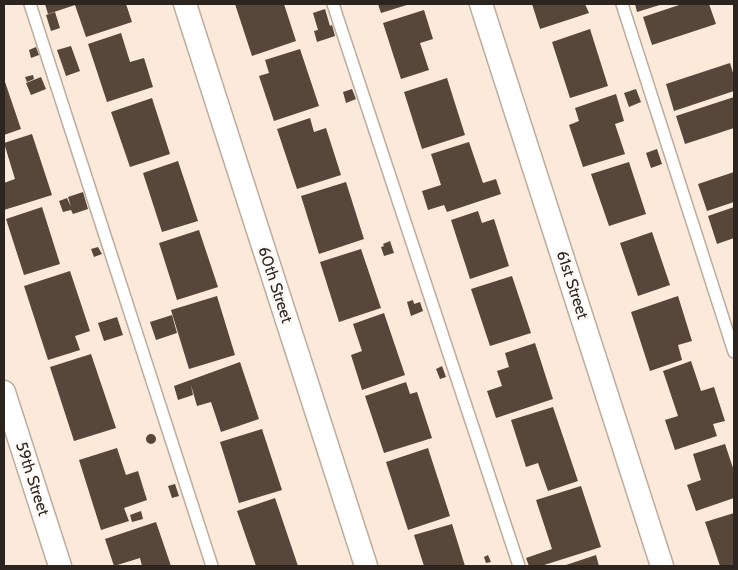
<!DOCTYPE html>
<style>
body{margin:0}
#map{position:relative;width:738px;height:570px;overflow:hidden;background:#fbe9d9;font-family:Cabin,sans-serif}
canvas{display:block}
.frame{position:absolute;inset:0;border:5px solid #2c251f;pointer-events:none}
</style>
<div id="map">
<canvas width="738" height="570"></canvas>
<div class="frame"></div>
</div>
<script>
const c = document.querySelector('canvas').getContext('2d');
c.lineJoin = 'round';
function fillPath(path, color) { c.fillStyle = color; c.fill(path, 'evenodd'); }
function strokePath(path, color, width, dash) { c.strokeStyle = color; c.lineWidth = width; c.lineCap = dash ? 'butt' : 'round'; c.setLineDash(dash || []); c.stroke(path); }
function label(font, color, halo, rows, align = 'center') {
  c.font = font + ' Cabin,sans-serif'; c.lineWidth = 5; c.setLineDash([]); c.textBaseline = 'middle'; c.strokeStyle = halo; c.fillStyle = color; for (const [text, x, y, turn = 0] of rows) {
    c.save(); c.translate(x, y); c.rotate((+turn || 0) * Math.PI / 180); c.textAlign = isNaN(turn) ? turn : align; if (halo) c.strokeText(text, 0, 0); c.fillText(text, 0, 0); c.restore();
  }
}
fillPath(new Path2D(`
 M45,4h81l6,18 -46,15 -11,-32 -27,9z
 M235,4h49l12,37 -44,15z
 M378,4h32l-29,9z
 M532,4h53l4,9 -49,16z
 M635,4h28l-26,8z
 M682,4h27l7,20 -64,21 -9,-28z
 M325,9l5,17 2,-1 3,11 -18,6 -3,-11 4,-1 -5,-17z
 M424,10l9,29 -13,4 9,27 -28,9 -18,-56z
 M55,12l5,16 -9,3 -5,-16z
 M590,29l18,57 -38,12 -18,-56z
 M121,33l9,29 14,-4 9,29 -46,15 -19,-58z
 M71,46l9,25 -14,5 -9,-26z
 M36,47l3,8 -8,3 -2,-8z
 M300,49l19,57 -45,15 -15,-45 10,-3 -4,-13z
 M730,63l4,13v15l-60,20 -8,-27z
 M33,75l1,4 -7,3 -2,-5z
 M41,77l5,12 -15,6 -5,-12z
 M447,78l18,57 -43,14 -18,-57z
 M4,79l17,50 -17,6z
 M352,89l4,10 -10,4 -3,-11z
 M636,89l5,13 -12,5 -5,-14z
 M616,94l8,27 -9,3 10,30 -42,13 -14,-42 10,-4 -4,-13z
 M734,97v31l-49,16 -9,-28z
 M152,98l18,56 -40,13 -19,-55z
 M310,118l4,14 12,-4 15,47 -44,14 -20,-60z
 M32,134l20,61 -48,15v-27l11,-4 -11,-36z
 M469,142l14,41 13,-4 5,15 -54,18 -3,-7 -16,5 -6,-19 19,-6 -10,-31z
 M657,149l5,15 -11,4 -5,-15z
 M178,161l20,60 -36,11 -19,-59z
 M629,162l17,52 -37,12 -18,-52z
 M734,172v30l-27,9 -9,-27z
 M346,182l18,57 -45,15 -18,-58z
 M83,192l5,17 -15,5 -2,-4 -8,2 -4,-11 8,-3 4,9 -3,-10z
 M42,207l18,57 -36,11 -18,-56z
 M734,207v31l-17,6 -9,-28z
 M478,211l4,12 12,-4 15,47 -39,13 -19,-59z
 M199,230l19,57 -41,13 -18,-57z
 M652,232l18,53 -32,11 -18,-53z
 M390,241l4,12 -10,3 -3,-9 3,-1 -1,-2z
 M98,247l4,7 -8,3 -3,-8z
 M361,249l20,59 -42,14 -19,-60z
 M70,271l20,60 -15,5 5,14 -32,10 -24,-74z
 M512,276l19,57 -41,13 -19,-57z
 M217,296l18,59 -46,14 -18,-59z
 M678,296l14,45 -14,4 4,15 -32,11 -19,-59z
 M413,300l1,4 6,-2 3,9 -12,5 -4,-14z
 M384,313l21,62 -43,15 -11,-35 11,-4 -9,-27z
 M172,315l5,18 -21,7 -6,-18z
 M117,317l6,18 -19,6 -6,-18z
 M535,343l18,56 -57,19 -9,-27 15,-5 -5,-15 12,-4 -4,-14z
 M91,354l25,74 -42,13 -24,-74z
 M691,361l10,30 13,-4 11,34 -12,3 4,12 -42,14 -10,-30 13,-4 -15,-45z
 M240,362l19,57 -38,13 -10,-30 -14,4 -6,-21 2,10 -15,5 -4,-14z
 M442,366l4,11 -6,2 -4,-10z
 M406,382l4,12 7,-2 15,46 -48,15 -19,-57z
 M553,407l25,74 -30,10 -10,-28 -12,4 -15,-47z
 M262,429l20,61 -43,13 -19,-61z
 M146 439a5 5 0 1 1 10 0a5 5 0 1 1-10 0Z
 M725,444l9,27v27l-38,13 -9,-26 14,-5 -8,-26z
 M117,448l9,27 12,-4 9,29 -23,8 5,13 -28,9 -22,-70z
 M428,448l22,68 -42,14 -22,-68z
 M175,484l4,12 -7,2 -4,-12z
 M581,486l20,61 -60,19h-12l-3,-8 26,-9 -16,-49z
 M275,498l23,68h-42l-19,-55z
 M141,511l2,8 -11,3 -2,-7z
 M734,513v53h-14l-15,-44z
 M156,522l15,44h-29l-2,-8 -26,8 -9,-27z
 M452,524l13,42h-41l-10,-31z
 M488,555l3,7 -5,1 -2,-6z
 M596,555l3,11h-36z`), '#56473a');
const service = new Path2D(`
 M30,4l182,562
 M333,4l186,562
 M622,4l112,348`);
const minor = new Path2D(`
 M185,4l181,562
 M481,4l181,562
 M4,392l56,174`);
strokePath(service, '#bdac9d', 14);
strokePath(minor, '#bdac9d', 25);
strokePath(service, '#fff', 11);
strokePath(minor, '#fff', 22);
label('16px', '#2c251f', '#fdf9f6', [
 ["60th Street",275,285,72],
 ["61st Street",572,285,72],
 ["59th Street",32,479,72]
]);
</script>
